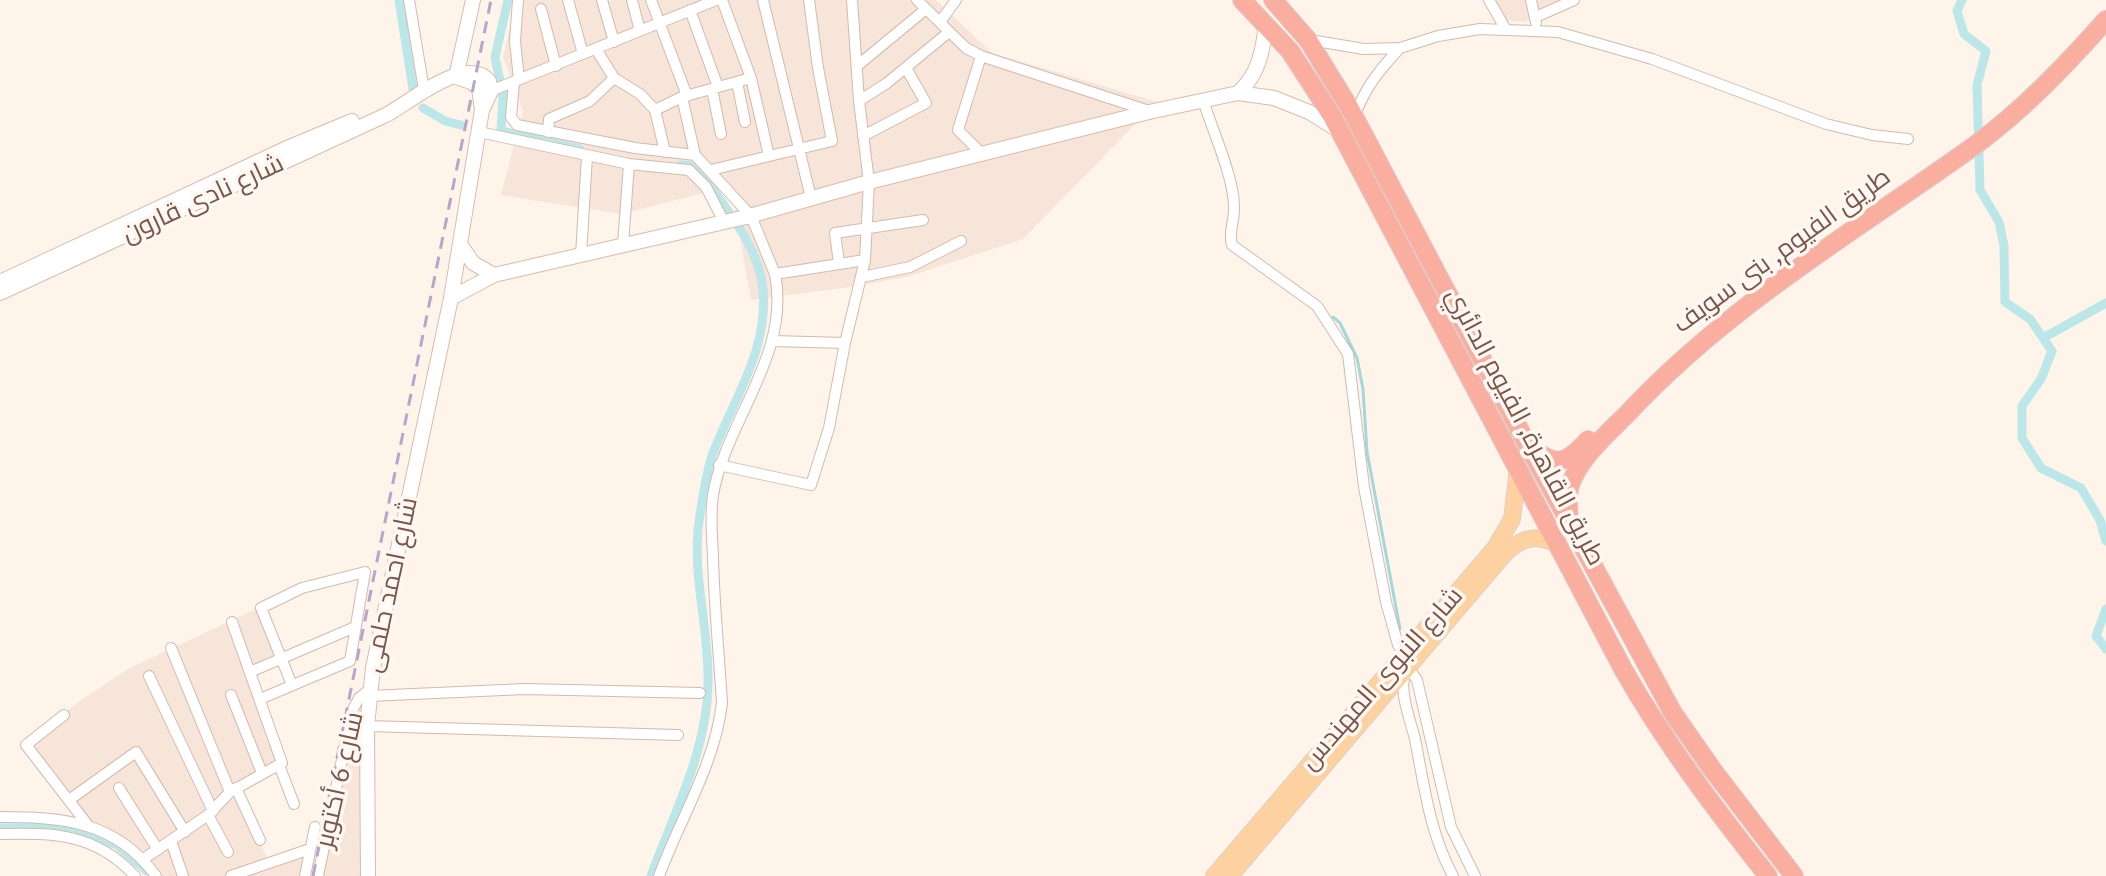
<!DOCTYPE html>
<meta charset="utf-8">
<style>
body{margin:0}
canvas{display:block;background:#fef4ea}
</style>
<canvas width="2106" height="876"></canvas>
<script>
const c = document.querySelector('canvas').getContext('2d');
c.lineJoin = 'round';
function fillPath(path, color) { c.fillStyle = color; c.fill(path, 'evenodd'); }
function strokePath(path, color, width, dash) { c.strokeStyle = color; c.lineWidth = width; c.lineCap = dash ? 'butt' : 'round'; c.setLineDash(dash || []); c.stroke(path); }
function label(font, color, halo, rows, align = 'center') {
  c.font = font + ' "IBM Plex Sans",Cairo,sans-serif'; c.lineWidth = 7; c.setLineDash([]); c.textBaseline = 'middle'; c.strokeStyle = halo; c.fillStyle = color; for (const [text, x, y, turn = 0] of rows) {
    c.save(); c.translate(x, y); c.rotate((+turn || 0) * Math.PI / 180); c.textAlign = isNaN(turn) ? turn : align; if (halo) c.strokeText(text, 0, 0); c.fillText(text, 0, 0); c.restore();
  }
}
fillPath(new Path2D(`
 M516,0h420l56,53 165,49 -134,137 -113,37 -52,10 -107,14 -20,-114 -110,28 -120,-19 22,-84 -20,-54z
 M1487,0h84l-47,22 -27,-3z
 M260,607l21,51 -31,13 31,92 -46,26 35,75 40,-15 -6,27h-148l-5,-8 -62,-43 -62,-80 50,-42 51,-34z
 M370,690l-1,186h-51l35,-165z`), '#f6e5d8');
strokePath(new Path2D(`
 M1333,317l7,6 17,35 6,31 4,63 33,177`), '#a2d8db', 3);
strokePath(new Path2D(`
 M399,0l14,89
 M508,0l-13,57 8,39 -2,35 79,18
 M1962,0l-5,11 7,23 22,17 -9,34 3,105 19,32 5,24 1,56 25,17 22,32 -11,28 -19,27v32l19,30 40,20 19,32 6,21
 M423,108l22,13 16,4
 M2043,338l63,-35
 M2106,609l-10,27 10,13
 M0,828l72,-1 45,18 30,26
 M651,876c22,-61 56,-124 57,-191 2,-57 -18,-113 -8,-170 3,-19 6,-41 12,-59 20,-55 57,-105 51,-167 -5,-47 -41,-83 -65,-122l-17,-2`), '#bce7e9', 9);
const street = new Path2D(`
 M409,0l15,90
 M518,0l-3,41 4,38
 M568,0l15,54
 M602,0l12,42
 M632,0l8,31
 M651,0l36,96
 M722,0l29,78 18,78
 M763,0l48,198
 M917,0l49,48 15,8 168,55
 M1489,0l16,28
 M1531,0l5,23
 M541,9l15,57
 M690,10l28,77
 M1536,17l38,-17
 M940,22l16,-22
 M1310,40l54,9 36,-1 38,-12 42,-7 78,3 94,27 174,65 46,11 36,4
 M981,56l-23,74 24,24
 M857,66l69,-57
 M614,78l26,16 15,16
 M514,82l-3,35 6,8 118,23 60,7 56,61 24,58
 M737,82l8,40
 M712,89l9,45
 M488,92l228,-92
 M682,97l13,58
 M1203,100c9,29 31,78 31,106 1,14 -6,26 -2,39l85,61 31,48 16,133 22,115 12,43 6,9
 M859,101l28,-18 62,-51
 M1355,115c10,-27 25,-46 45,-67
 M479,132l150,32 60,6 17,17 18,35
 M548,132l1,-13 41,-18 24,-23 -18,-29
 M863,136l63,-33 -20,-35
 M665,152l-10,-42 27,-13 69,-19
 M711,170l121,-29 -14,-73 -9,-68
 M623,244l6,-80
 M581,255l6,-99
 M839,263l-4,-30 88,-13
 M862,277l48,-10 51,-26
 M772,341l73,2
 M719,465l92,20 18,-57 16,-85 20,-83
 M1408,667l9,13 34,147 24,49
 M250,672l105,-45
 M1405,672c-6,22 5,46 10,67 9,46 15,95 38,137
 M149,676l64,135
 M231,695l31,78
 M369,696l156,-7 175,4
 M260,699l90,-38 15,-89 -63,16 -41,20 31,77
 M64,715l-38,30 61,79
 M367,726l311,9
 M279,765l15,39
 M119,788l39,62
 M236,788l24,52
 M230,792l52,-29 -50,-141
 M69,800l67,-48 49,80
 M208,815l20,37
 M0,817c63,0 116,4 156,59
 M0,834c55,-1 95,-1 135,42
 M171,841l12,35
 M142,860l66,-45 22,-23 -59,-144
 M231,876l79,-27
 M305,876l10,-49
 M318,876l34,-165 7,-13 11,-9
 M659,876c21,-57 56,-112 63,-173 -3,-49 -8,-98 -9,-147 -1,-20 -3,-41 0,-61 13,-75 78,-140 62,-221l90,-14 4,-78 -10,-81 -7,-101`);
const secondary = new Path2D(`
 M456,77l17,-77
 M1238,93c21,-19 25,-42 28,-70
 M460,244l13,19 21,12
 M0,282l287,-134 65,-27
 M0,293l386,-178c23,-12 80,-61 103,-34l2,10 -8,17
 M451,298l43,-23 252,-58 123,-35 280,-70 89,-19 36,5 35,14 29,18
 M368,876l-1,-150 6,-58 78,-370 31,-188 -3,-22 -8,-6 -15,-5`);
const primary = new Path2D(`
 M1214,876l281,-328 17,-29 6,-51
 M1230,876l277,-325c17,-14 31,-17 51,-6`);
const highway = new Path2D(`
 M1242,0l48,51 42,65 291,553c42,74 92,140 145,207
 M1273,0l35,40 41,67 178,337 146,269 39,56 82,107
 M1530,447c27,21 36,17 58,-7
 M1569,520c-1,-15 -3,-29 4,-42 11,-24 36,-46 55,-65 102,-109 226,-181 346,-267 49,-36 91,-80 132,-126`);
strokePath(street, '#d2baae', 12);
strokePath(secondary, '#d7bcae', 16);
strokePath(primary, '#dad0cd', 18);
strokePath(highway, '#dad0cd', 20);
strokePath(street, '#fff', 10);
strokePath(secondary, '#fff', 14);
strokePath(primary, '#fed2a0', 16);
strokePath(highway, '#faae9f', 18);
strokePath(new Path2D(`
 M313,876l178,-876`), '#b6a6ca', 3, [12, 8]);
label('26px', '#7b574b', '#fff8f2', [
 ["شارع نادى قارون",203,199,-25],
 ["طريق الفيوم, بنى سويف",1782,251,-36],
 ["طريق القاهرة, الفيوم الدائري",1525,427,62],
 ["شارع احمد حلمى",391,585,-78],
 ["شارع النبوى المهندس",1382,679,-49],
 ["شارع 6 أكتوبر",340,780,-77]
]);
</script>
